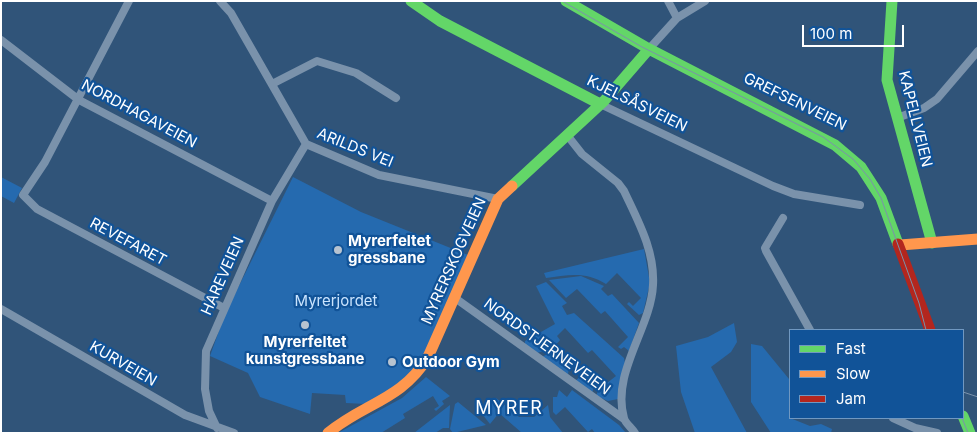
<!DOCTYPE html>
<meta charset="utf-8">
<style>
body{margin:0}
#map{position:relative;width:979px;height:434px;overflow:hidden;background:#305479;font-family:Inter,sans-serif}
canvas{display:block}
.frame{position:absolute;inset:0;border:2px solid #fff;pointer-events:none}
.legend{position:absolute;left:789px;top:329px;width:175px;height:90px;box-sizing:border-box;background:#115398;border:1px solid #7098c1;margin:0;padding:6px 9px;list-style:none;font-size:15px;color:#fff}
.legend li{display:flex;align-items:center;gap:10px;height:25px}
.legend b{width:25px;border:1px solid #7098c1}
.scale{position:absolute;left:802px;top:25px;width:102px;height:22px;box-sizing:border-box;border:2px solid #fff;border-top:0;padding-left:6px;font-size:15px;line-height:18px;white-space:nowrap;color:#fff;-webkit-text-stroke:4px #115398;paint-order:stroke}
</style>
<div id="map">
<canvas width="979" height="434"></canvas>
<div class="frame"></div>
<ul class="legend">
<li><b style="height:6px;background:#63d668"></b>Fast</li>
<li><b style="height:6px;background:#ff974d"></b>Slow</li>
<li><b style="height:6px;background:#b3261e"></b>Jam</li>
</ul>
<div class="scale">100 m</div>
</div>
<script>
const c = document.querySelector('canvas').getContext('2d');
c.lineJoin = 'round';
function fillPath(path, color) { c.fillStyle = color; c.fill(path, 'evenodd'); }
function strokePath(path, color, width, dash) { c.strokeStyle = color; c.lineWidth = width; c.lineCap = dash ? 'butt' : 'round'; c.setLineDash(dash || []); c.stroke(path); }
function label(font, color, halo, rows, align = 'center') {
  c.font = font + ' Inter,sans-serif'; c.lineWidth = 4.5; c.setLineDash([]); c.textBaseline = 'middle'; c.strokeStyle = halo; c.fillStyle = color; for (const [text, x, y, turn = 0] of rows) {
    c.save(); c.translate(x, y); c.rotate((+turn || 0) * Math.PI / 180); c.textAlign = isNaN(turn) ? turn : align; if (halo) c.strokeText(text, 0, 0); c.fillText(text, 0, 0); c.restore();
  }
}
fillPath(new Path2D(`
 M1,177l21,11 -8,15 -13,-7z
 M293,177l68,35 107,43 -49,112 -16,17 -37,20 -20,-1 -1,-8 -33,-2 -2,21 -50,-17 -12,-24 -38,-17 15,-42z
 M644,249l6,34 -7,30 -4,2 -12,-11 2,-2 4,4 8,-8 -24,-25 -11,11c-20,-13 -38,-9 -60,-6l-2,-5z
 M581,276l23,10 -3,3 7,7 4,-2 27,29 -10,28 -5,-4 -3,2 -3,-2 10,-10 -23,-26 -4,3 -24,-25 -11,9 -17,-18z
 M546,282l21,21 -5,3 5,9 7,-2 50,45 1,5 -7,36 -10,2 -12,-5 7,-17 4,4 9,-7 -24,-26 -4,3 -23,-25 -8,8 3,4c-4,6 -15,11 -23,13l-12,-9v-3l30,-17 -19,-38z
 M734,323l3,19 -6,10 -20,15 36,66h-52l-14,-41 -5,-46 32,-9z
 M751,344l11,2 27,33 1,39 20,8 11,-2 11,5 -1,4h-60l-20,-31z
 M558,348c12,5 12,15 10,27l-26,-18z
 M587,371l9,10 -4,12 -17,-12z
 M426,377l24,19 -8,5 2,3 -8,7 -2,-2 5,-3 -6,-10 -30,18 2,4 -24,15h-43l64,-35z
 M559,390l8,7 5,-7 47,35 7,8h-31l-3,-4 -4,3 -23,-25 -9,8 -3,-3v-15h4z
 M496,398l23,19h15l14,-12 2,12 13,16h-41l-23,-20 -9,11 -8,-10z
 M458,402l28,23 -33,8 -3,-4 5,-25z
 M450,405l-1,23h-6l-8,5h-21z`), '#256aaf');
strokePath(new Path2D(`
 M129,1l-84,161 -22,33 14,14 187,99
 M220,1l11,12 75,131 73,31 119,24
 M668,1l9,17
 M1,40l78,60 193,101
 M649,49l28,-31 28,-17
 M272,84l45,-23 39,12 40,25
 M600,104l173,82 21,8 66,11
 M897,118l27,-10 13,-9 41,-48
 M567,135l15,19 36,29 6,8c14,30 31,60 29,94 -2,43 -42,88 -29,133 1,5 8,10 11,15
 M783,218l-18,30 1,3 44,79
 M455,298l169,121
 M1,309l184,106 49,18
 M893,418l22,10 22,5
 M217,428l-8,-17 -4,-22 1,-38 66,-150 34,-57`), '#7a92ab', 8);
strokePath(new Path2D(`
 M411,1l29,20 160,83
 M566,1l83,48 186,96 26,22 20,31 17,46
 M892,1l-5,79 45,163
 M512,186l92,-85 45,-52
 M963,416l7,17`), '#63d668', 11);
strokePath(new Path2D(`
 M900,245l78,-6
 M328,433c36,-30 74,-33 100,-76l70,-158 14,-13`), '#ff974d', 11);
strokePath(new Path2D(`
 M898,244l32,86`), '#b3261e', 11);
strokePath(new Path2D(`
 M562,1l80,46 181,90 30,22 17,20 11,19 38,105 7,27
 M963,392l15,5
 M962,418l6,15`), '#7b92aa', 1);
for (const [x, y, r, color] of [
 [338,250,5,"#b7c3d0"],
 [305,325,5,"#b7c3d0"],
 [392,362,5,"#b7c3d0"]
]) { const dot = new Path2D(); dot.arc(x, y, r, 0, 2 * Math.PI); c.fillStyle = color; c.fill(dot); strokePath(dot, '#115398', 2); }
label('15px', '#fff', '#115398', [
 ["GREFSENVEIEN",795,102,26],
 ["KJELSÅSVEIEN",637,104,26],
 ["NORDHAGAVEIEN",139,114,28],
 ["KAPELLVEIEN",915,119,76],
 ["ARILDS VEI",355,148,22],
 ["REVEFARET",128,242,28],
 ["MYRERSKOGVEIEN",454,261,-66],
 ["HAREVEIEN",223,276,-66],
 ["NORDSTJERNEVEIEN",547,347,36],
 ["KURVEIEN",123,364,30]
]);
label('bold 15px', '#fff', '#115398', [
 ["Myrerfeltet",348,241],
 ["gressbane",348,258],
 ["Myrerfeltet",305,342,"center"],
 ["kunstgressbane",305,359,"center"],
 ["Outdoor Gym",402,362]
], 'left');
label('15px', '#cae4fe', '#115398', [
 ["Myrerjordet",336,301]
]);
c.letterSpacing = '1px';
label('18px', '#fff', '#115398', [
 ["MYRER",509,409]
]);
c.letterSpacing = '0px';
</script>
